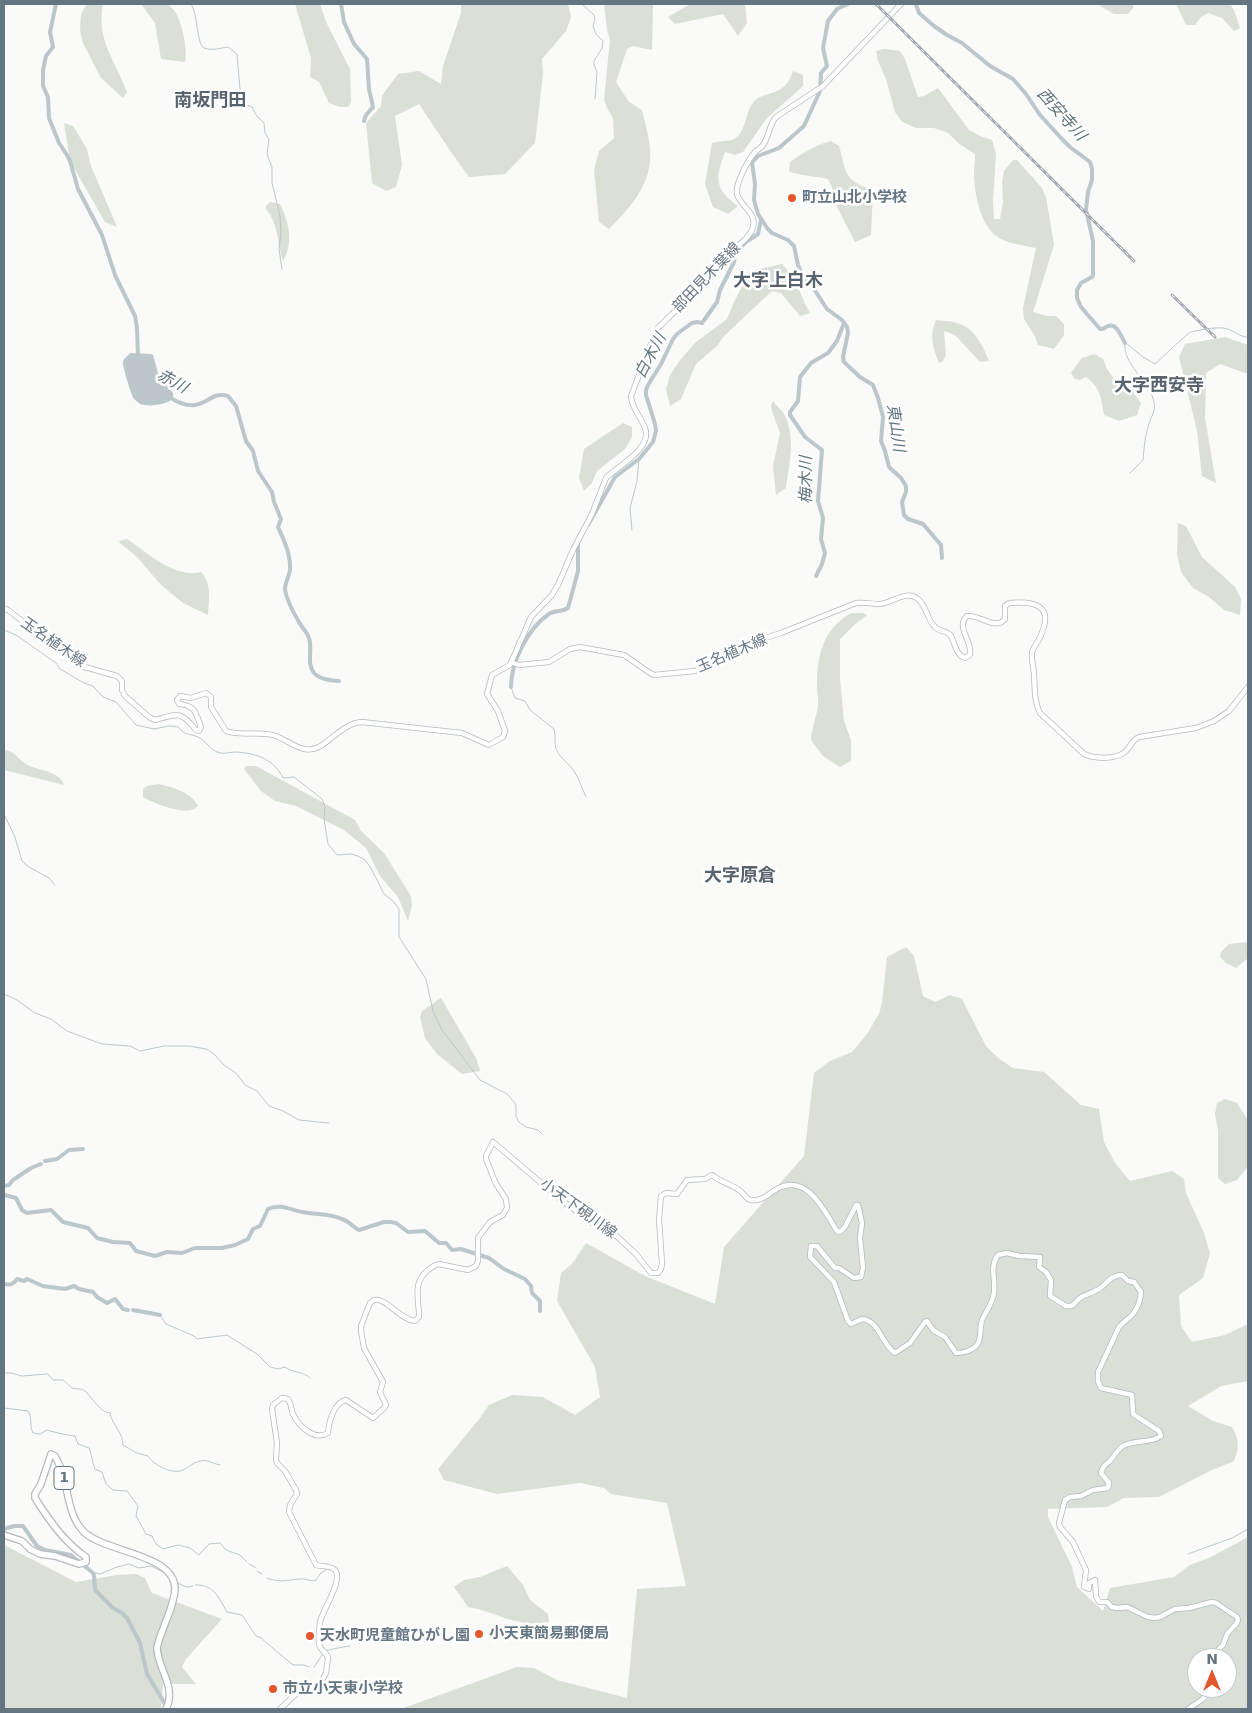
<!DOCTYPE html>
<meta charset="utf-8">
<style>
body{margin:0}
#map{position:relative;width:1252px;height:1713px;overflow:hidden;background:#fafaf8;font-family:"DejaVu Sans",sans-serif}
canvas{display:block}
.frame{position:absolute;inset:0;border:5px solid #657683;pointer-events:none}
.north{position:absolute;left:1187px;top:1648px;width:50px;height:50px;box-sizing:border-box;background:#fff;border:1px solid #c1c8cd;border-radius:50%;rotate:0deg;font-size:14px;font-weight:700;line-height:20px;text-align:center;color:#657683}
.north::after{content:'';display:block;margin:auto;width:18px;height:22px;background:#e4572e;clip-path:polygon(50% 0,100% 100%,50% 72%,0 100%)}
</style>
<div id="map">
<canvas width="1252" height="1713"></canvas>
<div class="frame"></div>
<div class="north">N</div>
</div>
<script>
const c = document.querySelector('canvas').getContext('2d');
c.lineJoin = 'round';
function fillPath(path, color) { c.fillStyle = color; c.fill(path, 'evenodd'); }
function strokePath(path, color, width, dash) { c.strokeStyle = color; c.lineWidth = width; c.lineCap = dash ? 'butt' : 'round'; c.setLineDash(dash || []); c.stroke(path); }
function label(font, color, halo, rows, align = 'center') {
  c.font = font + ' "DejaVu Sans","Noto Sans JP",sans-serif'; c.lineWidth = 5; c.setLineDash([]); c.textBaseline = 'middle'; c.strokeStyle = halo; c.fillStyle = color; for (const [text, x, y, turn = 0] of rows) {
    c.save(); c.translate(x, y); c.rotate((+turn || 0) * Math.PI / 180); c.textAlign = isNaN(turn) ? turn : align; if (halo) c.strokeText(text, 0, 0); c.fillText(text, 0, 0); c.restore();
  }
}
fillPath(new Path2D(`
 M87,4h16c-7,36 12,56 24,88l-4,6 -22,-20 -18,-35 -3,-13 1,-16z
 M141,4h27c3,3 6,6 8,9 6,11 12,37 9,49l-24,-3 -6,-36z
 M295,4h25l6,18 24,47 1,33 -3,5h-8l-11,-4 -10,-21 -9,-5 1,-19z
 M461,4h107l3,13 -5,14 -24,28 1,15 -8,69 -30,31 -36,3 -20,-28 -30,-45 -24,12 7,49 -6,22 -10,4 -14,-8 -6,-60 15,-17 1,-10 4,-6 12,-16 21,-3 22,13 2,-18 18,-53z
 M604,4h49l-1,46 -19,-4 -6,3 -11,33 13,20 13,8c3,13 7,26 8,39 3,34 -19,58 -41,80l-10,-7 -5,-52 5,-19 15,-13 -1,-20 -7,-12 -2,-7 6,-59 -3,-10z
 M690,4h55l2,19 -9,13 -15,-22 -48,10 -7,-7z
 M1097,4h36v4l-5,6h-14z
 M1176,4h54l4,6 6,18 -6,3 -12,-13 -14,-5 -7,4 -6,8h-9z
 M884,49l16,2 5,8 13,38 6,-1 14,-8 31,42 11,6 12,4 4,14 -3,46 1,19h6l3,-17 -1,-21 2,-10 9,-11h4l25,28 4,9 8,48 -21,67 14,4h9l8,8v11l-10,14 -16,-4 -3,-9 -11,-17 -1,-11 13,-60c-12,-3 -31,-4 -41,-13 -15,-12 -21,-43 -21,-62 0,-6 1,-13 1,-19l-17,-11 -10,-10 -14,-5h-18l-14,-6 -7,-10 -9,-33 -8,-18 -2,-10z
 M793,71l10,4v11l-36,32 -24,34 -8,3 -10,-3c-10,26 -11,37 13,54l-10,8 -15,-7 -8,-23 7,-41c9,-3 19,0 26,-7 10,-11 7,-29 20,-38 3,-2 7,-3 11,-4 15,-5 19,-9 24,-23z
 M64,123l9,3 14,23 4,17 26,61 -12,-5 -35,-61z
 M831,141l8,5c8,28 4,34 34,44l-2,45 -16,7 -20,-39 -1,-11 -6,-13c-12,-3 -28,-3 -39,-8l1,-9c13,-9 25,-17 41,-21z
 M270,202l10,2c9,19 14,38 3,57 -6,-19 -4,-36 -17,-52v-3z
 M782,264l12,13 11,27 5,9 -10,3 -19,-23 -9,-2 -48,45 -7,10 -21,18 -15,35 -11,7 -4,-17 4,-14 11,-16 15,-17 31,-23 6,-15 17,-33z
 M936,320c7,1 14,1 21,3 17,4 26,23 32,38l-9,1 -25,-27 -11,-4 2,24 -3,6 -4,2c-6,-16 -10,-27 -3,-43z
 M1225,337l23,8v29l-28,-10 -14,9 -1,45 11,65 -14,-7 -5,-45 -18,-74 6,-13z
 M1094,354l9,5 4,10 8,11 13,6 13,17 -4,12 -18,6 -15,-6c-3,-17 -3,-27 -18,-38l-6,3 -5,-1 -4,-6 11,-15z
 M773,401c4,5 10,10 12,15 11,23 4,49 1,72l-10,7 -3,-29 7,-33 -8,-22 -1,-6z
 M623,423l9,4v10l-7,12 -28,22 -5,12 -8,8 -5,-13 5,-29z
 M1178,523l8,3 16,31 33,30 6,12 -1,16 -16,-5 -15,-13 -16,-9 -12,-16 -4,-18z
 M127,539c21,14 48,40 74,33 11,12 8,27 7,43l-25,-12 -22,-18 -24,-28 -17,-14 -1,-2z
 M851,613h12l4,2 -13,10 -14,14v40l4,42 7,19v21l-11,6 -17,-11 -12,-16c1,-12 5,-22 7,-34 1,-6 -1,-13 -1,-19 0,-31 5,-57 34,-74z
 M4,750c12,2 11,6 19,12 12,10 35,6 41,23l-60,-15z
 M246,766h10l99,54 6,11 23,22 27,43 1,10 -4,15 -10,-24 -18,-21 -14,-28 -22,-18 -48,-24 -21,-5 -14,-10 -17,-22z
 M158,784c14,3 33,8 40,22 -2,1 -4,4 -7,4 -12,3 -38,-7 -48,-13v-8l4,-3z
 M1248,942v16l-12,10 -10,-5 -6,-6 1,-5 8,-8z
 M906,947l8,9 9,40 12,6 15,-7 12,4 24,47 12,12 15,10 31,4 37,33 18,4 5,33 11,21 15,18 42,-10 12,8 2,14 18,40 6,20 -7,25 -24,17 2,31 11,16 33,-7 23,-11v57l-27,5 -33,20 25,15 19,6c8,13 7,21 2,34l-22,9 -53,27 -35,1 -17,9 -59,2v8l24,50 5,20 26,24 7,-23 64,-11 16,-12 21,-8 37,-20v172h-847l116,-42 17,1 23,12 70,18 10,-109 49,-3 -19,-83 -56,-9 -7,-6 -24,-5 -83,11 -53,-14 -6,-11 42,-51 9,-13 23,-10 31,2 32,18 25,-18 -5,-30 -38,-66 4,-28 11,-9 14,-21 59,33 70,28 9,-57 80,-91 10,-83 16,-12 22,-9 15,-18 12,-20 3,-11 5,-46zM1197,1658h30v30h-30z
 M441,998l35,60 4,13 -18,3 -25,-20 -12,-16 -5,-21 2,-6z
 M1225,1099l12,4 11,17v34l-1,14 -10,12 -12,4 -7,-6v-47l-3,-17 2,-11z
 M4,1545l72,37 41,-7 19,-1 9,4 7,15 70,26 -36,40 -4,8 14,17h-33l-2,25h-157z
 M507,1566l16,19 7,15 18,14 1,8c-8,0 -17,2 -24,1 -20,-3 -37,-13 -57,-16l-14,-20 10,-7 16,-3z`), '#dadfd7');
fillPath(new Path2D(`
 M130,353l21,1 2,1 6,21 14,17v3l-3,5c-8,4 -21,6 -30,3 -1,-1 -5,-4 -6,-5 -2,-2 -12,-34 -11,-37 0,-3 5,-6 7,-9z`), '#bbc7cb');
strokePath(new Path2D(`
 M191,4c7,10 6,42 13,44 8,3 17,0 24,-1l9,7 3,35 4,7 -2,7 10,4 4,8 8,8 1,10 4,6 -2,15 5,13v16l8,33 1,17 -2,16 3,20
 M582,4l12,11 1,4 -2,7 3,8 7,7 -1,7 -8,13v4l3,7 -2,27
 M1125,343c-3,21 25,38 29,59 2,9 -3,14 -5,22 -4,12 -5,24 -6,36l-13,13
 M1126,343l17,14 12,7c7,-6 30,-29 36,-32 7,-2 25,-5 32,-4 11,1 14,9 25,9
 M632,530l-2,-22 7,-27 2,-22
 M4,630l12,5 40,28 4,6 24,14 9,3 10,11 13,5 20,23 18,4 15,-3 9,1c8,9 10,6 20,10 8,4 12,13 22,16 5,1 10,-1 15,-1 21,1 39,7 48,26l11,-1 28,22 3,8 -1,12 4,25 9,11 14,-1 7,2 7,4 6,8 13,26 9,7 6,8v28l27,42 7,32 9,19 38,50 27,14 8,9 1,3v11l3,5 7,5 12,3 5,5
 M511,687l4,11 10,3 5,9 24,19c2,7 0,12 2,20 4,9 12,14 18,22 5,8 8,17 12,26
 M4,814l11,23 7,24 7,6 20,11 6,7
 M4,994l13,6 18,13 16,6 16,12 35,13 28,2 10,5 24,-5h25l17,3 8,5 10,11 13,9 8,11 12,6 12,15 14,5 16,9 30,3
 M160,1315l6,9 28,12 3,3 30,-4 30,19 13,13 8,2 7,-2c7,6 18,4 25,11
 M4,1373h7l11,3 26,-2 5,6h10c3,2 6,6 9,8 6,2 10,-1 15,5 6,6 14,20 23,20 2,12 13,19 13,32l14,8 11,3c6,9 24,19 35,14 6,-3 11,-8 18,-9 6,-2 12,3 19,4
 M4,1408l24,3c5,7 1,15 5,22l7,1 7,-4c10,3 19,5 28,6l3,8 11,4c3,7 3,14 6,21l7,3 4,12 7,6 14,1 11,15 -2,10 10,18 6,2 4,8 7,5 15,-4 12,3 9,7 10,-11 11,-1 6,7 14,5 7,7
 M1188,1554l44,-16 16,-9
 M249,1564l7,4
 M257,1571l5,3
 M92,1572l8,2 17,-7 12,-3 10,4 12,-2 14,7
 M267,1578c13,5 20,2 33,1 6,-1 10,3 16,1l5,-7 7,-4
 M175,1582l12,5 6,-1
 M195,1585c19,-1 24,13 32,27l15,3 14,21 5,2 32,27h11l5,2
 M325,1651c8,-2 16,-4 25,-5
 M314,1667l9,-13`), '#bbc7cb', 1);
strokePath(new Path2D(`
 M56,4l-6,28 3,15 -7,9 -3,14v16l5,11 1,21 10,25 8,12 3,6 8,28 24,46 13,40 20,41 2,12 1,29
 M341,4l3,18 10,22 13,15 2,30 4,18 -7,8 -2,6
 M848,4l-11,5 -9,12 -5,27 4,18 -6,7 -1,18 -16,35 -25,22 -21,8 -6,6 3,22 -1,16 4,14 9,14 5,5 16,7 6,6 4,19 7,15 7,6 15,23 15,11 5,7 1,6 -5,24 1,5 16,15 13,8 5,13 5,19 -2,24 4,10 4,16 12,11 5,8v6l-4,10 2,13 4,4 15,5 18,21 1,13
 M916,4l3,9 15,13 13,9 15,8 28,23 23,13 13,15 14,21 21,23 9,9 20,15 2,7v11l-4,12 -2,18 7,31v34l-1,2 -11,6 -4,7v8l4,9 19,22h3c13,-10 16,4 22,14
 M169,397c35,22 38,-8 59,-1l8,10 10,35 7,10 5,20 14,21 2,10 7,17 -3,8c6,13 13,28 12,43 -1,7 -5,12 -5,20 2,11 8,22 14,32 3,6 8,10 10,16 4,11 -3,25 5,35 5,6 18,8 25,8
 M588,525l27,-48 24,-18 14,-17 3,-11 -1,-7 -9,-29v-5l2,-5 13,-21 12,-25 4,-5 15,-11 5,-1 5,1 15,-21 3,-12 14,-28 1,-9 11,-11 12,-8 3,-14
 M816,576l6,-12 3,-11 -4,-14 2,-21 -5,-17 4,-51 -17,-13 -15,-22v-3l8,-11 2,-24 11,-14 17,-10 9,-12 7,-18
 M511,687c0,-25 17,-59 38,-73 6,-4 13,-2 19,-6l10,-37v-29
 M45,1161l12,-2 12,-9 14,-1
 M13,1180l18,-12 10,-4
 M4,1186l5,-1 3,-4
 M4,1195l12,3 6,12 5,3 24,-3 12,12 25,6 9,10 16,4 17,1 6,8 19,5 12,-4 15,1 13,-5h27l13,-3 13,-6 5,-10 7,-3 8,-17c13,-6 22,1 35,3 13,3 26,1 39,7 7,2 11,8 17,11l25,-8h7l5,1 12,9 17,-1 14,12h7l6,7 9,-1 28,9 15,11 21,10 6,7 1,7 8,8v10
 M4,1284c6,1 9,1 13,-5l7,2 3,-2 16,7 22,3 9,-3 5,3 14,3 4,5 10,6 8,-4 8,10 5,1
 M133,1310l27,5
 M4,1529l10,-3h9l14,20 8,4 26,5 21,17 2,3 1,15 18,18 9,5 5,5 13,25 7,31 20,33`), '#bbc7cb', 4);
const secondary = new Path2D(`
 M4,609l4,1 22,17 13,7 6,7 32,25 36,10 5,5v9l3,6 24,21 6,3c23,-6 25,-10 41,10l3,1 2,-4c-5,-14 -6,-22 -22,-23l-2,-4 3,-4 11,2 15,-5 5,4v10l15,24c16,6 34,-1 50,5 14,5 26,19 43,11 14,-8 26,-24 43,-25l100,11 27,12 14,-8 2,-6 -7,-20 -11,-17 5,-19 18,-10 21,-48 21,-22 6,-10 15,-35 19,-36 14,-36c10,-11 47,-29 39,-50 -4,-11 -13,-19 -14,-32l23,-60 3,-7c27,-27 55,-53 80,-82 5,-5 12,-10 15,-17 7,-17 -11,-22 -15,-36 -2,-10 11,-34 18,-42 2,-2 6,-4 8,-7 6,-8 6,-20 13,-28l47,-31 78,-82
 M511,662l8,3 30,-3 21,-13 10,-2 44,8 26,18 4,2 41,-4 25,-11 23,-15 38,-12 75,-30c9,-1 15,1 23,1 13,0 28,-16 40,-4 8,7 8,20 16,27 4,5 12,3 16,9 4,8 5,19 14,22l5,-3c3,-14 -15,-28 -3,-39 12,-2 29,15 38,3v-13l4,-3c26,-2 45,2 32,32 -2,6 -7,11 -9,17 -1,8 2,16 2,23 1,14 0,26 6,38l44,41c11,5 33,6 42,-3 5,-5 6,-11 13,-14l57,-9 18,-7 15,-10 19,-24
 M280,1709l19,-18 15,-4 7,-5 5,-9 2,-15c-1,-6 -7,-7 -9,-13 -1,-7 0,-16 1,-23 2,-11 24,-43 15,-52 -4,-5 -13,-3 -19,-5l-27,-53 1,-7 7,-11 -1,-4 -11,-19 -8,-8 -1,-4 1,-16 -5,-34 1,-4 9,-7 6,1c3,4 3,10 5,15 6,13 22,27 35,19 1,-12 6,-30 18,-33l27,18 12,-11 1,-2 -6,-13 3,-10 -19,-34 -3,-17v-5l9,-23 4,-3c13,-2 25,19 41,21l4,-4c0,-19 -7,-34 9,-47 4,-3 6,-5 11,-6l29,6 8,-4 2,-5v-23l12,-16 13,-7 4,-7 -1,-9 -10,-15 -10,-25v-3l7,-14 67,57 32,24 18,7 26,24 15,19h7l3,-4 1,-5 -3,-45 2,-23 5,-3 11,1 10,-14 18,-1 7,-4c8,7 19,9 27,15 5,3 6,9 12,10 9,2 17,-5 24,-10 31,-19 49,20 62,41l3,1 5,-5 11,-22h2l4,18 -2,15 3,30 -2,9 -7,1 -15,-10h-4l-18,-22h-6l-1,11 24,25 14,39 3,3 11,-5c18,2 19,25 33,34l15,-10 15,-21 2,-1 6,9 12,7 11,16c5,0 7,0 12,-2 18,-7 9,-20 15,-33 4,-8 10,-16 11,-25 2,-14 -5,-26 4,-38l9,-2 12,3 21,1 -1,10 7,5 5,8 -1,16 16,10h6c12,-14 13,-9 27,-17 8,-5 11,-14 23,-14l6,6 6,1 7,10c0,7 -4,18 -9,23 -5,5 -9,7 -13,12l-21,45v9l3,7 31,7 1,19 26,17 2,5c-11,8 -26,3 -38,10 -5,3 -9,10 -13,15 -5,4 -7,5 -9,12l8,10 -1,5 -15,2 -12,6 -11,1 -5,3 -6,23 1,4 13,15 13,28 -2,17 5,2v-6l6,-3 1,16 3,6h8l5,5 6,1 9,-1 21,10 7,1 5,-1 15,-8 14,-1 23,-6 4,1 21,14 1,3 -2,4 -9,10 -4,11 -9,9v4
 M1188,1709l15,-10 7,-11`);
const primary = new Path2D(`
 M4,1535l18,6 8,8 10,5 15,2 24,8 7,-2v-5c-22,-15 -37,-37 -51,-59v-4l6,-10 10,-30 4,2c3,6 6,12 8,18 5,18 6,42 20,57 21,22 92,22 92,58 -1,20 -14,39 -18,59 1,22 20,39 9,61`);
strokePath(secondary, '#b3babf', 6);
strokePath(primary, '#b5babe', 8);
strokePath(secondary, '#fff', 4.5);
strokePath(primary, '#fff', 5.5);
const rail = new Path2D(`
 M876,4l258,257
 M1172,295l43,42`);
strokePath(rail, '#a2aab0', 3);
strokePath(rail, '#fff', 1, [4]);
for (const [x, y, r, color] of [
 [792,198,5,"#e4572e"],
 [479,1634,5,"#e4572e"],
 [310,1636,5,"#e4572e"],
 [273,1689,5,"#e4572e"]
]) { const dot = new Path2D(); dot.arc(x, y, r, 0, 2 * Math.PI); c.fillStyle = color; c.fill(dot); strokePath(dot, '#fff', 2); }
for (const [x, y, w] of [
 [64,1478,20]
]) { const box = new Path2D(); box.roundRect(x - w / 2, y - 11.5, w, 23, 4); c.fillStyle = '#fff'; c.fill(box); strokePath(box, '#657683', 1); }
label('bold 14px', '#657683', null, [
 ["1",64,1478]
]);
label('bold 15px', '#657683', '#fff', [
 ["町立山北小学校",802,198],
 ["小天東簡易郵便局",489,1634],
 ["天水町児童館ひがし園",320,1636],
 ["市立小天東小学校",283,1689]
], 'left');
label('15px', '#657683', '#fff', [
 ["部田見木葉線",707,278,-46],
 ["玉名植木線",53,643,35],
 ["玉名植木線",732,654,-23],
 ["小天下硯川線",578,1209,36]
]);
label('italic 16px', '#60757c', '#fff', [
 ["西安寺川",1061,115,48],
 ["白木川",651,356,-62],
 ["赤川",172,382,29],
 ["東山川",895,428,82],
 ["梅木川",807,480,-90]
]);
label('bold 18px', '#57646e', '#fff', [
 ["南坂門田",210,101],
 ["大字上白木",778,281],
 ["大字西安寺",1159,386],
 ["大字原倉",740,876]
]);
</script>
